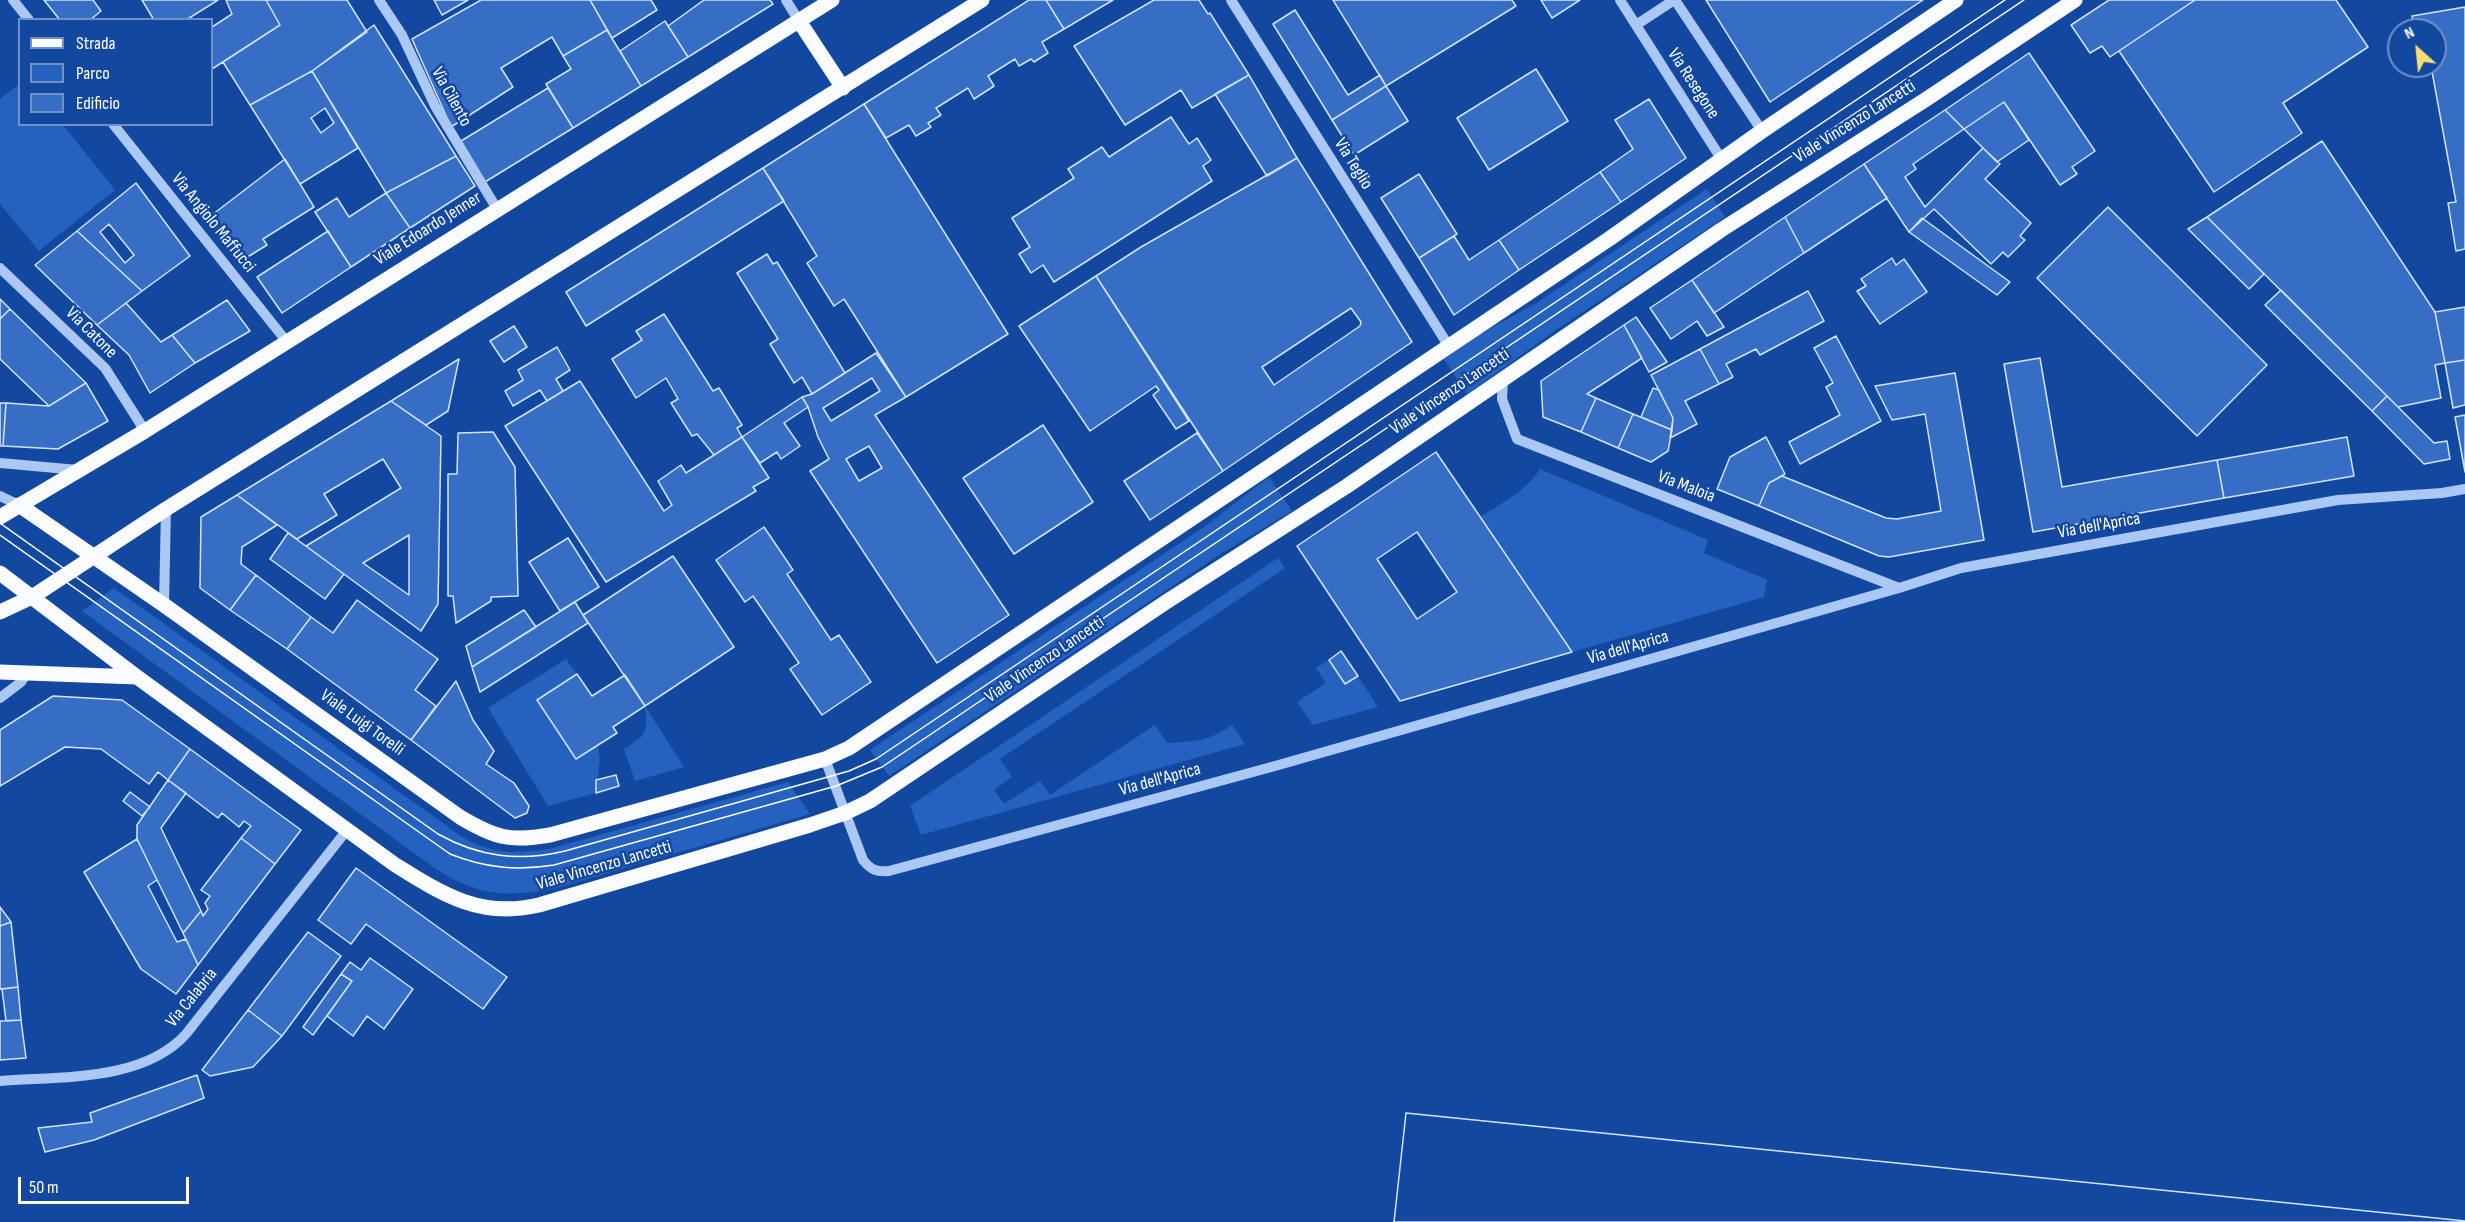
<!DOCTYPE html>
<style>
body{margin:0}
#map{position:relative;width:2465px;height:1222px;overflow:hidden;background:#1248a0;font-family:"Sofia Sans Condensed",sans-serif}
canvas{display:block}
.legend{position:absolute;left:18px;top:18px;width:195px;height:108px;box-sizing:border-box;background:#1248a0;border:2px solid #7191c6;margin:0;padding:8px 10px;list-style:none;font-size:18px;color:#fff}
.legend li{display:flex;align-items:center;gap:12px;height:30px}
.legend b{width:30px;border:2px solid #7191c6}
.north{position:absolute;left:2387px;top:18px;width:60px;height:60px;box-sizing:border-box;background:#1248a0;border:2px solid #7191c6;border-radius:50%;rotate:333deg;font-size:16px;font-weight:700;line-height:24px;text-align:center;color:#fff}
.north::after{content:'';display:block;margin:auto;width:21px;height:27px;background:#ffde6f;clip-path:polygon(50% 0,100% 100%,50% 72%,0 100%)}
.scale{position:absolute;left:18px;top:1177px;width:171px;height:27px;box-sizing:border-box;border:3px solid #fff;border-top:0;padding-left:8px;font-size:18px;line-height:21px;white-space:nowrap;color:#fff;-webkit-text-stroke:4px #1248a0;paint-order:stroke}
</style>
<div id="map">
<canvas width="2465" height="1222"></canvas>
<ul class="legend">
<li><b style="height:8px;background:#f9fbff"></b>Strada</li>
<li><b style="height:16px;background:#2561bf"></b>Parco</li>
<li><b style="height:16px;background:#366ec5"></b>Edificio</li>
</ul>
<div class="north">N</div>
<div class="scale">50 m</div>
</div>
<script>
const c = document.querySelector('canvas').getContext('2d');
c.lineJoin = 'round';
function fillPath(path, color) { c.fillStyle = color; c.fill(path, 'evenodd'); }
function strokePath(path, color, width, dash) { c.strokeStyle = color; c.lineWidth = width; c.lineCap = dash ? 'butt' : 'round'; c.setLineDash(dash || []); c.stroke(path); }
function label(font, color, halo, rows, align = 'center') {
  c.font = font + ' "Sofia Sans Condensed",sans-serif'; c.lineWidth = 5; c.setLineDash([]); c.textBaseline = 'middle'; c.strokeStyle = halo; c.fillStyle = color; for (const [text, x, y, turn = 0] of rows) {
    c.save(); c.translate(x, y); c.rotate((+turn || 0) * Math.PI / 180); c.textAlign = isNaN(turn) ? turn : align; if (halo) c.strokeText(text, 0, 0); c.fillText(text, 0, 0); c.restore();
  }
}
fillPath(new Path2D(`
 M19,84l1,40 43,1 52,65 -76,61 -39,-47v-105z
 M1707,189l18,28 -169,113 -89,64 -23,-35 33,-23 61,-34z
 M1540,469l168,71 -4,13 63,27 -3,17 -192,55 -92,-135c22,-14 46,-26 60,-48z
 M1269,477l23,34 -70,42 -333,223 -19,-26 334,-223z
 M1278,558l7,10 -285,191 12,18 -18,13 10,14 36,-23 10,14 105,-70 12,18c29,-2 40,-1 65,-18l13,19 -324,91 -11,-29z
 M114,588l347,248c33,19 51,18 88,13l239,-67 22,32 -257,75c-48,9 -79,6 -120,-22l-351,-256z
 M566,659l11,15 -39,26 38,59 22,-14c4,23 -1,27 -2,48l-48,13 -60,-98z
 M1329,660l16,24 13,-8 20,31 -65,18 -16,-23 29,-19 -10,-15z
 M645,706l39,61 -49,14 -11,-32c21,-13 25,-18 21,-43z`), '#2561bf');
const building = new Path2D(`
 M44,0h49l8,11 -11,9h-30z
 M142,0h76l-32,20h-32z
 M226,0h40l14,25 -68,44v-42l20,-13z
 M266,0h81l20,32 -55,39 -62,34 -27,-43 57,-37z
 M434,0h34l-26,15z
 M481,0h109l17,30 -44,26 -11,-19 -51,31 12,19 -62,40 -39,-88z
 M590,0h61l6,10 -45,28z
 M704,0h66l3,4 -85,53 -20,-31z
 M1029,0h17l18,29 -22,13 6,11 -14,9 -3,-3 -12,7 -4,-7 -27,17 6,10 -20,13 -6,-11 -32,20 5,7 -13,8 3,4 -15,9 -7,-11 -23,13 -22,-34z
 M1046,0h67l-49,29z
 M1154,0h45l9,14 2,-1 39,62 -57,33 -11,-18 -56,35 -51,-79z
 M1333,0h179l4,6 -130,80z
 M1541,0h39l-28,18z
 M1706,0h217l-153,102z
 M2109,0h86l-85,57 -8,-11 -12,7 -19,-28z
 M2195,0h141l32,47 -85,56 19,30 -88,59 -95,-141z
 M2465,7v242l-9,2 -8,-48 8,-1 -25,-136h4v-36h-21l-2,-14z
 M1295,10l53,85 32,-20 6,11 -54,34 -59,-96z
 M665,21l23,36 -47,29 -21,-35z
 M374,25l82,131 -70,37 -74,-122z
 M607,30l34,56 -68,42 -27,-44 25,-15 -8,-13z
 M2029,53l66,98 -23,16 5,7 -17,11 -56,-83 -40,27 -19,-19z
 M1536,69l32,52 -79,49 -32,-52z
 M312,71l46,77 -58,36 -50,-79zM325,108l9,15 -13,10 -10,-15z
 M1249,75l48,83 -30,18 -52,-82z
 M1386,86l22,35 -54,34 -22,-35z
 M548,88l25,40 -88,54 -24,-41z
 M1649,99l37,59 -65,44 -21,-30 33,-23 -18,-29z
 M2004,102l25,38 -32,22 -33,-33z
 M864,104l144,230 -102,63 -62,-98 -10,7 -27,-43 10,-7 -54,-88z
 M1945,110l19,19 -51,35 3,5 -11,8 20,30 58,-59 17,16 -15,15 46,44 -11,13 5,4 -17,17 -5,-5 -12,12 -57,-55 -25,23 -45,-68z
 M1171,117l18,27 8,-6 14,22 -8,6 9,15 -158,101 -11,-17 -12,8 -12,-19 11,-7 -18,-29 62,-40 -6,-9 34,-22 7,10z
 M2322,141l113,171 10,51 -10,2 6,33 -43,9 -191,-190z
 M456,156l19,30 -65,42 -24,-35z
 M1297,158l115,184 -189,129 -127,-195 45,-29zM1351,308l10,14 -1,4 -86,59 -12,-18z
 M285,159l29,48 -51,32 4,6 -26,16 -33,-43z
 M1864,164l23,34 -83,55 -19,-36z
 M763,168l21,33 -198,125 -20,-34z
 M1600,172l21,30 -102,68 -20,-30z
 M1419,174l38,60 -38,24 -38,-60z
 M136,183l54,73 -48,35 -65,-60zM109,224l25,31 -9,8 -25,-31z
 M386,193l24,35 -59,39 -36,-55 22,-14 12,19z
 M2108,207l159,158 -70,71 -160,-158z
 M1785,217l19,36 -90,60 -22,-33z
 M2207,217l57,57 -15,15 -61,-60z
 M1922,218l88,64 -13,13 -88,-63z
 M77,231l65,60 -45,34 -62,-60z
 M328,231l23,36 -69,46 -25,-36z
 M1454,236l15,24 30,-20 20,30 -65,45 -35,-57z
 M767,254l6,10 4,-2 68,111 -33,21 -10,-17 -8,6 -24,-39 8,-5 -41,-66z
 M1892,258l4,7 8,-6 23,33 -47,32 -23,-33 9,-5 -5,-7z
 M1096,276l93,145 -13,8 -23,-34 6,-5 -3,-4 -66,45 -71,-105z
 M1692,280l32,47 -17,9 -10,-15 -26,18 -21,-31z
 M2281,290l106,106 -15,15 -107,-106z
 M1808,291l16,30 -64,34 -4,-6 -30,15 7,13 -14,7 -19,-35z
 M0,299l10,10 -10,10z
 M227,300l23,31 -55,32 -23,-28z
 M126,303l35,39 11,-7 23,28 -45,30 -21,-38 -32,-30z
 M2465,307v53l-20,3 -10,-51z
 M10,309l76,74 -37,23 -49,-47v-40z
 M664,314l49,77 6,-3 23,37 -5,3 5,9 -28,18 -17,-21 -5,2 -21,-33 7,-4 -12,-21 -30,20 -24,-39 30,-19 -6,-9z
 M1636,317l31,45 -18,10 -25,-47z
 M1624,325l18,33 -55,36 9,4 -15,34 -38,-15 -2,-36z
 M514,326l13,21 -23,15 -14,-21z
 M1836,336l45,85 -81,43 -11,-22 51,-27 -14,-28 7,-4 -19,-35z
 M557,347l13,23 -14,9 7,12 -16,10 -7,-11 -27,16 -8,-15 18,-11 -5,-10z
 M1700,349l19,35 -34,17 12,23 -27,14 3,-20 -22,-43z
 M876,353l30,44 -31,18 134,200 -72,48 -127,-192 19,-12 -11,-22 -10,-30 -6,-10 10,-3zM872,378l8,13 -49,30 -8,-13zM869,446l13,22 -23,13 -13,-22z
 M2040,358l22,129 155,-27 7,38 -191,34 -29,-168z
 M459,359l-11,52 -22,14 -35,-24z
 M2465,360v45l-12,3 -8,-45z
 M1955,373l29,167 -95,17 -10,-1 -120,-50 10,-23 13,-7 104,42 11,1 44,-8 -16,-97 -33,6 -17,-34z
 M580,381l84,130 8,-6 -14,-24 23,-16 5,8 56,-36 27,41 -16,9 3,4 -150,91 -101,-156z
 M86,383l22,38 -50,28 -55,-3 3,-43 43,3z
 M1653,388l6,2 14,28 -1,12 -31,-13z
 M2387,396l47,47 13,-2 3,18 -26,5 -52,-53z
 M802,397l6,10 -24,16 16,23 -19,13 -4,-7 -17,11 -18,-26z
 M1596,398l37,16 -15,34 -37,-16z
 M391,401l50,35 -3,168 -17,27 -115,-85 95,-58 -18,-29 -59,35 13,21 -40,24 -60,-44zM409,535v60l-46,-32z
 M0,403h6l-3,43h-3z
 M1633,414l39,16 -4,21 -17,11 -33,-14z
 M2465,415v57l-10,-55z
 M1043,425l50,77 -79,52 -51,-76z
 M493,432l22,35 3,129 -27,1v4l-35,22 -3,-27h-5v-122h9l1,-41z
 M1197,433l26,38 -73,49 -26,-39z
 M1766,437l19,37 -16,9 -10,23 -42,-17 13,-32z
 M2347,437l7,39 -130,22 -7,-38z
 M1436,452l136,200 -172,49 -103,-155zM1417,532l40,60 -40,27 -40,-60z
 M237,495l40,30 -35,22 -1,17 15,11 -26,35 -30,-22 1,-71z
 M764,527l29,43 -6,4 44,66 8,-5 32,47 -49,33 -32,-46 9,-6 -46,-67 -8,6 -29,-42z
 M288,533l56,41 -19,25 -55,-40z
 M568,538l31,49 -39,24 -31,-49z
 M673,556l61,91 -89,59 -62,-91z
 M256,575l55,42 -24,32 -57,-39z
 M357,600l81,59 -23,31 21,16 -25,34 -124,-91 24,-32 22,16z
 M575,602l13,21 -108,69 -8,-25z
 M524,610l12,17 -64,40 -6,-21z
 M1341,651l17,25 -13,8 -16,-24z
 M577,674l15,22 33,-21 20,31 -32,21 4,6 -41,26 -39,-59z
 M456,681l17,39 21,31 -8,13 28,19 15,23 -2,7 -12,5 -104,-78z
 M53,696l69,4 68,49 -22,31 -10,-8 -9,12 -48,-35 -36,-2 -65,39v-56z
 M190,749l111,81 -26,34 -34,-26 10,-12 -7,-5 -5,6 -17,-14 -4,5 -50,-38z
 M616,775l3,11 -23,7v-13z
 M168,780l18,13 -25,35 40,83 -18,22 -46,-94v-14z
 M130,792l20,15 -8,9 -19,-15z
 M241,838l34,26 -77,101 -15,-32 18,-22 2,5 5,-7 -3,-6 5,-7 -9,-6z
 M137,839l20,41 -9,6 29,56 9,-3 12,26 -22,29 -35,-25 -57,-97z
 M356,868l151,109 -24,32 -117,-85 -15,20 -33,-24z
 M0,907l11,15 -11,4z
 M11,922l7,65 -18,2v-63z
 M308,932l33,24 -59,80 -34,-26z
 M370,958l43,31 -29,40 -17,-13 -14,20 -26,-20 25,-35 -11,-7 9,-12 11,8z
 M341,974l11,7 -39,54 -10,-8z
 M18,987l3,33 -15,1 -4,-32z
 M248,1010l34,26 -29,31 -43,9 -8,-6z
 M21,1020l5,38 -26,2v-39z
 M197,1075l7,23 -110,42 -49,12 -7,-24 54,-6 -2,-9z
 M1406,1113l1059,108v1h-1071z
 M1406,1113l1059,108v1h-1071z`);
fillPath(building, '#366ec5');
strokePath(building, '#d4e4fe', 1.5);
strokePath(new Path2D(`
 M13,0l16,20
 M379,0l23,35 33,71 62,103
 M786,0l13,21
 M1231,0l217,345
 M1620,0l102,160
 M1675,0l87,131
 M1636,25l38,-25
 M113,124l174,218
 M0,268l105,100 40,63
 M1503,380l-1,19 15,40 382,149
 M0,463l78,7
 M0,496l19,9
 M164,605l2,-96
 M0,698l21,-16 6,-9
 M825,759l38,101c8,10 13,12 26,11l386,-105 624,-178 62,-20 377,-68 104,-7 23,-4
 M0,1081c60,-5 143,1 186,-47l161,-204`), '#abc8f5', 10);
strokePath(new Path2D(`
 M799,21l44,67
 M19,505l145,100 296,212c35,21 50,25 90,18l275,-76 24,-11 760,-509 153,-108 194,-131
 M0,517l145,-86 687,-431
 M0,573l137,104 257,187c48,30 86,55 145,41l271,-80 35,-12 25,-12 296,-199 181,-116 374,-256 204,-130 150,-100
 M0,612l32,-15 134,-88 816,-509
 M0,672l137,5`), '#f9fbff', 15);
strokePath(new Path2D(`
 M0,523l438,311c41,23 81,28 127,17l284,-80 27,-12 1129,-759
 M0,535l450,319c35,14 67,17 104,11l282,-79 46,-19 1142,-767`), '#fff', 1.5);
label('18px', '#fff', '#1248a0', [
 ["Via Resegone",1693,84,57],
 ["Via Cilento",451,97,61],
 ["Viale Vincenzo Lancetti",1855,122,-32],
 ["Via Teglio",1353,164,58],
 ["Via Angiolo Maffucci",213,223,51],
 ["Viale Edoardo Jenner",428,229,-32],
 ["Via Catone",91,333,45],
 ["Viale Vincenzo Lancetti",1450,392,-34],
 ["Via Maloia",1686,487,21],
 ["Via dell'Aprica",2099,526,-10],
 ["Via dell'Aprica",1628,648,-16],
 ["Viale Vincenzo Lancetti",1045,660,-34],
 ["Viale Luigi Torelli",362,723,36],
 ["Via dell'Aprica",1160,780,-15],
 ["Viale Vincenzo Lancetti",604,866,-16],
 ["Via Calabria",192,998,-51]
]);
</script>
